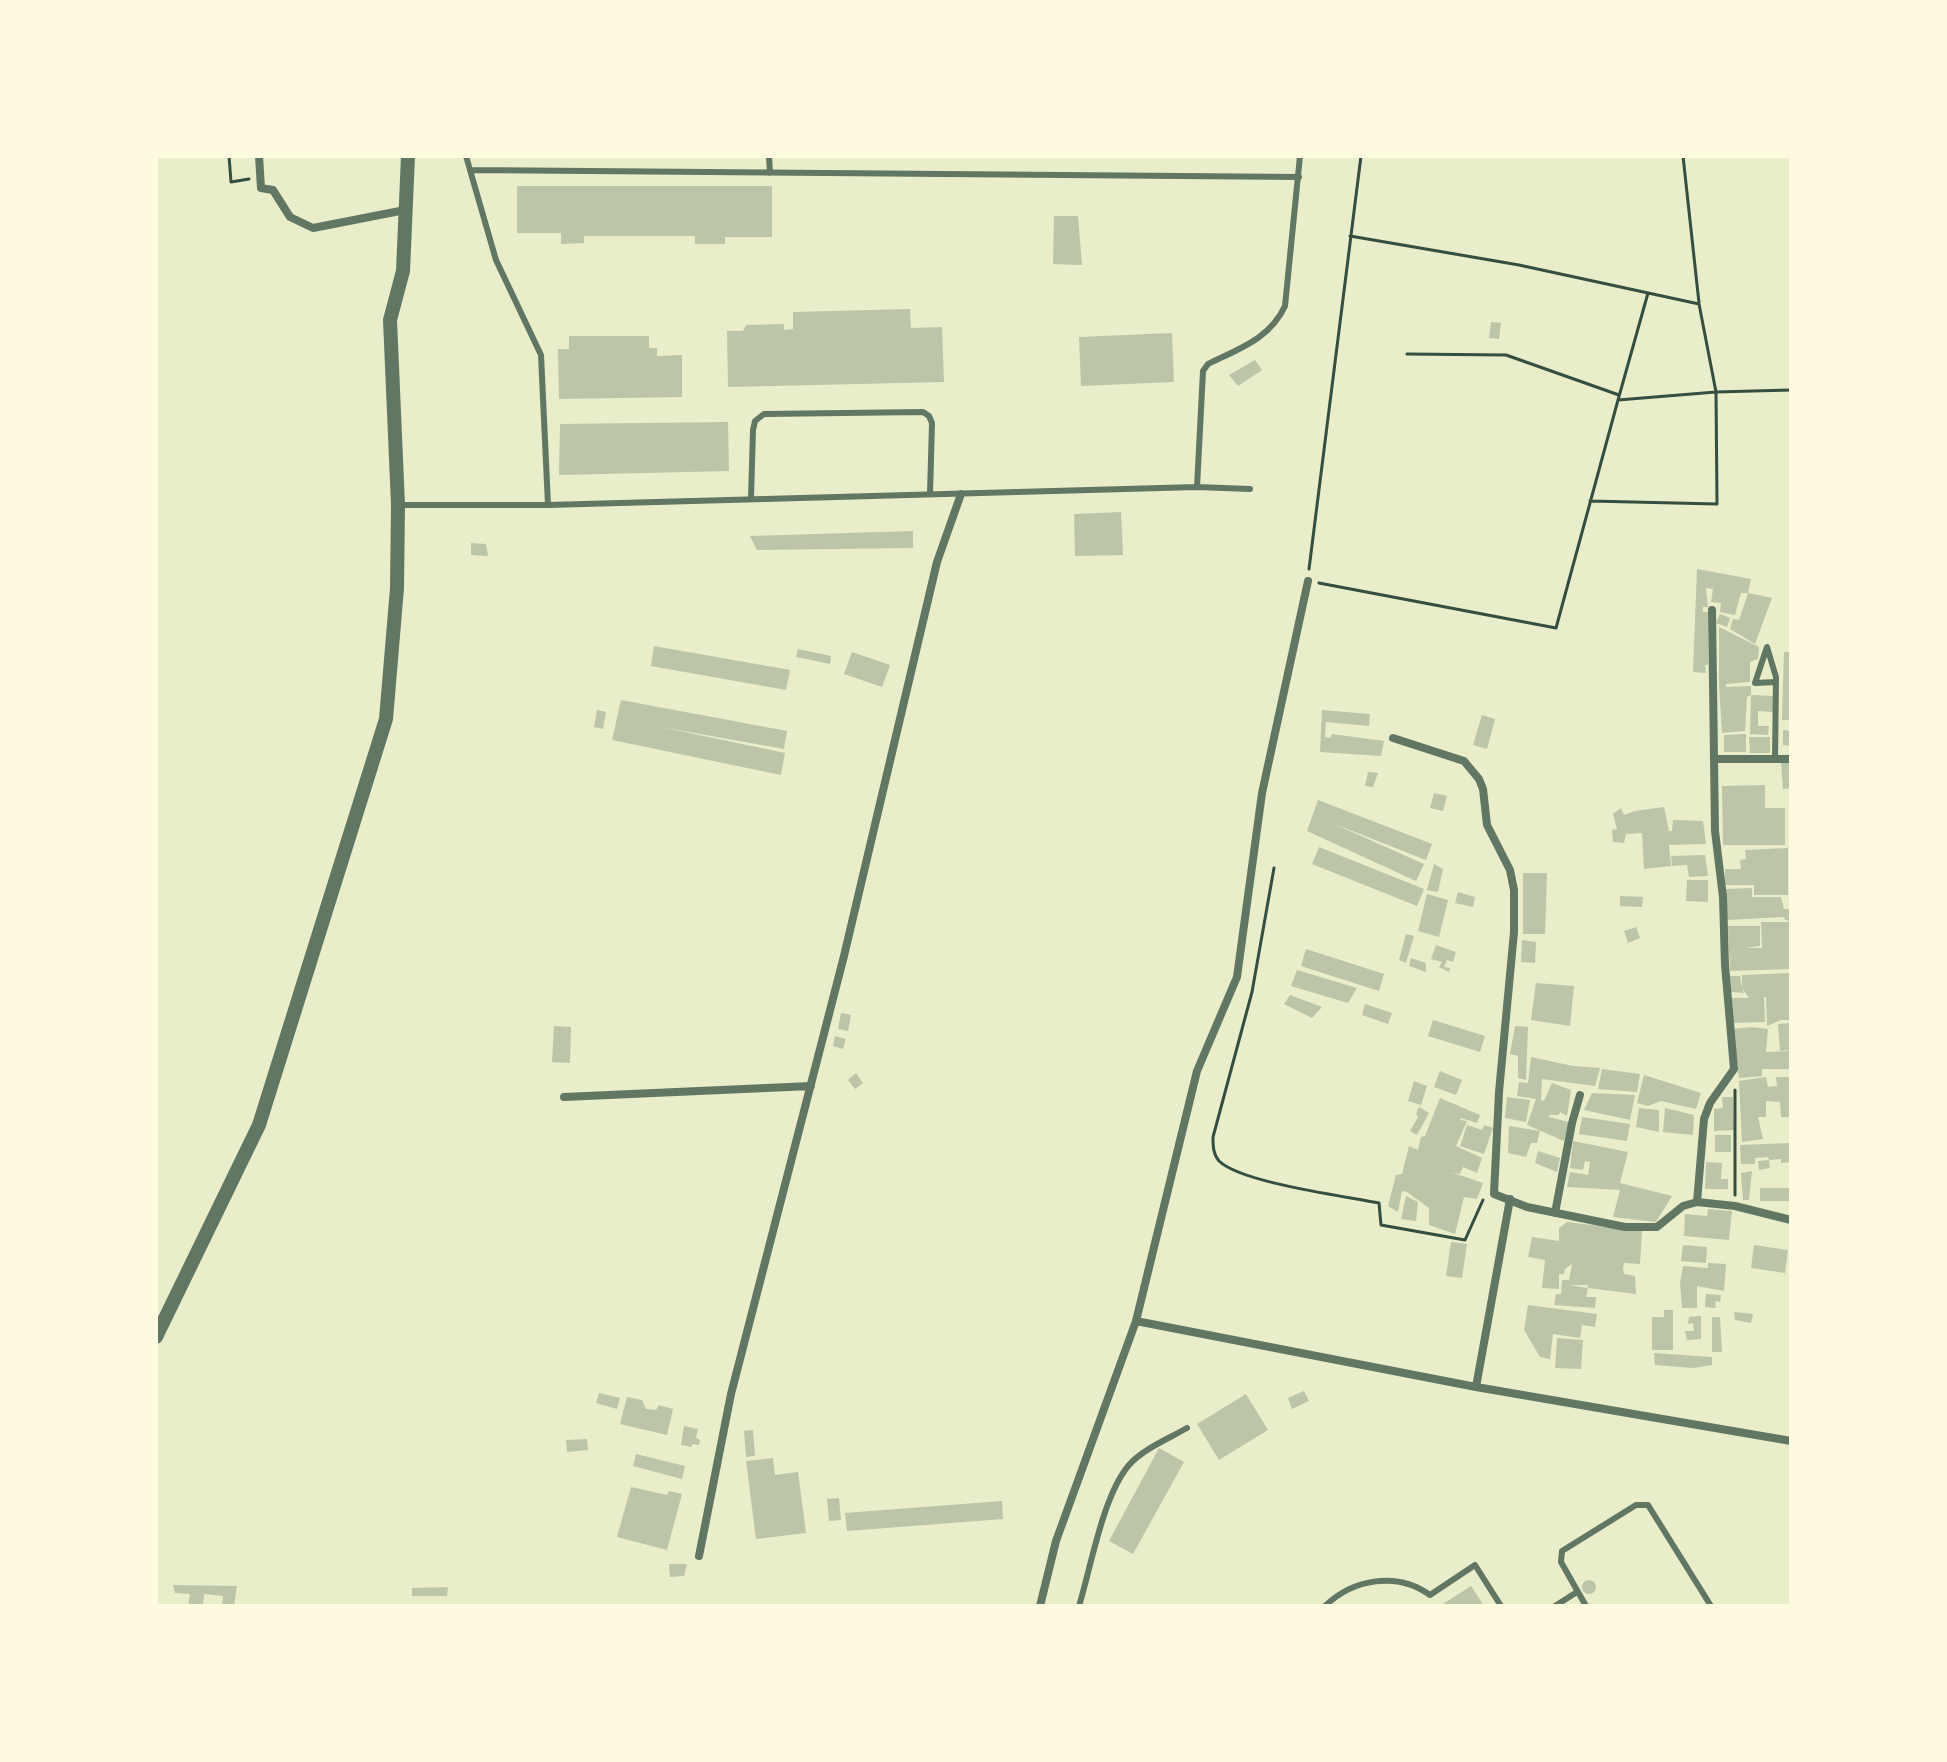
<!DOCTYPE html>
<style>
body{margin:0}
#map{position:relative;width:1947px;height:1762px;overflow:hidden;background:#e9edc9;font-family:Inter,sans-serif}
canvas{display:block}
.frame{position:absolute;inset:0;border:158px solid #fefae0;pointer-events:none}
</style>
<div id="map">
<canvas width="1947" height="1762"></canvas>
<div class="frame"></div>
</div>
<script>
const c = document.querySelector('canvas').getContext('2d');
c.lineJoin = 'round';
function fillPath(path, color) { c.fillStyle = color; c.fill(path, 'evenodd'); }
function strokePath(path, color, width, dash) { c.strokeStyle = color; c.lineWidth = width; c.lineCap = dash ? 'butt' : 'round'; c.setLineDash(dash || []); c.stroke(path); }
fillPath(new Path2D(`
 M517,186h255v51h-47v7h-30v-8h-111v7l-23,1v-11h-44z
 M1054,216h24l4,49 -29,-1z
 M910,309l1,19 31,-1 2,55 -216,5 -1,-56h16l3,-6 38,-1v6l9,-1v-17z
 M1491,322l10,1 -2,16 -10,-1z
 M1172,333l2,49 -93,4 -2,-49z
 M569,336h80v12h8v8l25,-1v42l-123,2 -1,-50h11z
 M1255,360l7,10 -24,16 -9,-11z
 M728,422l1,49 -170,4 1,-51z
 M1121,512l2,43 -48,1 -1,-42z
 M913,531v17l-156,2 -7,-14z
 M471,543l15,1 2,12 -17,-1z
 M1697,569l54,10 -3,14h-7l-6,22 -15,-3 1,-9 -10,-1 2,-13 -7,-1 2,19h-5v5h5v53h-3l1,8 -13,-1z
 M1748,593l24,5 -17,46 -25,-15 3,-10 6,1z
 M1720,614l10,4 -3,9 -11,-4z
 M1719,627l40,20 -1,12 -8,3v20l-24,2v3l25,-1v9l-4,2 -2,34 -23,2 -3,-46z
 M654,646l136,24 -4,20 -135,-24z
 M798,649l33,7 -1,8 -34,-7z
 M852,652l38,13 -8,22 -38,-13z
 M1784,652h7v68h-9z
 M1751,695l23,1v16l-16,-1v15h11l-1,9 -18,-1z
 M621,700l166,31 -3,18 -123,-22 124,26 -4,22 -169,-35z
 M597,710l9,2 -3,17 -9,-2z
 M1322,710l48,4 -1,12 -43,-4 -1,15 5,1 2,-4 52,7 -3,15 -61,-4z
 M1482,715l13,4 -8,30 -14,-4z
 M1783,730l8,1v15l-8,-1z
 M1746,734v18h-22v-17z
 M1749,737h21v16h-20z
 M1791,761v27l-8,1 -2,-27z
 M1368,772l10,1 -5,14 -8,-1z
 M1765,785v23h20v37h-62l-1,-59z
 M1434,793l13,3 -4,15 -13,-3z
 M1318,800l114,44 -6,16 -94,-37 92,41 -8,17 -109,-50z
 M1664,807l5,24h3l1,-11 30,1 3,23 -37,1 2,21 -27,3 -2,-36 -16,1 -2,9 -11,-1 -1,-12 5,-1 -4,-15 8,-6 3,7 11,-4z
 M1319,847l105,42 -7,17 -105,-42z
 M1788,848v47h-34v-10h-29v-16h16l-1,-9 6,-1 -1,-9z
 M1705,855l3,21 -19,1 -2,-12 -15,1 -1,-10z
 M1434,864l9,5 -5,23 -11,-2z
 M1523,873h24l-2,61h-22z
 M1687,880h21v22l-22,-1z
 M1752,888v9h29l3,12h7v12l-6,-1 -1,-3 -58,3v-31z
 M1458,892l17,5 -2,10 -18,-4z
 M1427,894l21,6 -9,37 -21,-6z
 M1620,896l23,1 -1,10 -22,-1z
 M1761,922h30v47l-61,2 -2,-45h32v20l-15,2h17z
 M1636,927l4,11 -12,5 -4,-12z
 M1406,934l8,2 -8,27 -7,-3z
 M1522,940l14,2 -1,21 -14,-1z
 M1436,945l20,7 -3,10 -6,-2 -3,7 6,1 -1,4 -10,-5 3,-5 -11,-3z
 M1306,949l78,25 -5,17 -78,-25z
 M1411,958l15,5v9l-17,-6z
 M1297,970l60,18 -9,15 -57,-17z
 M1791,973v47h-10l-14,6 -1,-29h-2l1,25 -35,1 -2,-25h21l-7,-10 2,5 -13,-1 -1,-16h10l2,12v-13z
 M1536,983l38,3 -4,40 -39,-6z
 M1290,995l32,12 -10,11 -28,-14z
 M1365,1004l27,9 -4,11 -26,-9z
 M841,1013l10,2 -3,16 -10,-2z
 M1433,1020l52,16 -5,16 -52,-16z
 M1791,1023v27l-11,1 -2,-27z
 M554,1026l17,1 -1,36 -18,-1z
 M1515,1026l13,1 -2,53 -8,-2v-22l-8,-2z
 M1751,1027l17,2 -2,23 25,-1v18h-29v7l-23,2 -6,-49z
 M835,1036l11,3 -3,10 -10,-3z
 M1531,1057l42,9 27,2 -5,18 -53,-7 -1,21 3,1 8,-18 19,7 -4,26 -7,-4 -1,3h-10v2l20,5 -5,19 -37,-16 9,-26 -19,-3 2,-14 9,1z
 M1602,1069l38,5 -3,18 -39,-3z
 M1440,1071l22,9 -6,15 -22,-8z
 M856,1073l7,10 -8,6 -7,-9z
 M1644,1075l57,18 -5,16 -35,-8 -13,5 -11,-3z
 M1766,1077l2,10 9,-1 -1,-9h15v40h-10l-1,-15 -14,-1v16h-8l5,22 -21,3 -3,-61z
 M1414,1081l13,5 -6,19 -13,-4z
 M1592,1093l43,2 -5,25 -46,-10z
 M1507,1097l23,3 -4,22 -21,-4z
 M1722,1097h11l1,33 -20,1v-22l9,-1z
 M1440,1098l40,17 -3,8 -16,-5 -1,2 7,1 -11,25 26,12 -5,15 -14,-6 -3,7 -9,-2 32,11 -6,16 -13,-2 -9,37 -26,-9v-17l-22,-16 -5,-1 -4,21 -10,-6 8,-31 6,-1 7,-28 9,4 3,-13 4,-1z
 M1419,1107l10,6 -12,22 -7,-4 8,-14 -2,-3z
 M1639,1108l20,2v22l-23,-5z
 M1665,1108l29,7 -1,20 -30,-3z
 M1582,1117l48,7 -3,17 -48,-7z
 M1467,1125l15,5 2,-5 9,3 -9,26 -24,-8z
 M1509,1126l31,5 -3,12h-6l-5,14 -18,-4z
 M1715,1135h16v17h-16z
 M1573,1141l55,11 -8,31 52,13 -16,26 -43,-5 7,-27 -53,-3 3,-15 18,3 2,-13 -5,-1 -2,9 -13,-2z
 M1791,1143v19l-10,1v-4l-12,1 -1,-3 -13,1v6h-14l-1,-19z
 M1538,1151l22,7 -3,14 -22,-9z
 M1769,1160l1,8 -11,2 -1,-9z
 M1706,1162l16,1 -1,16h7v10h-23z
 M1752,1171l-3,29h-6l-2,-27z
 M1760,1188h31v13h-31z
 M1406,1196l12,6 -2,19 -15,-2z
 M1708,1209l24,2 -3,29 -45,-4 1,-22 22,2z
 M1567,1222l75,9 -2,33 -16,-1 -1,6 1,5 11,2 1,18 -48,-6v-3h-19l19,3 -2,9h10l-1,11 -41,-3 2,-11h5l1,-14h7l3,-16 -7,5 -1,5h-5v15l-17,-1 3,-28 -17,-3 4,-20 27,4v-13z
 M1451,1242l16,2 -5,34 -16,-2z
 M1683,1245l24,2 -1,16 -25,-2z
 M1754,1245l34,5 -3,23 -34,-5z
 M1708,1263l18,1 -2,27 -27,-5v22h-15l-2,-25 3,-17 25,2z
 M1706,1294l15,1 -1,7 -5,-1 1,7 -11,-1z
 M1528,1305l69,9 -2,13 -13,-2 -2,13 -27,-4 -3,25 -10,-2 -16,-27z
 M1664,1310h9v40h-21v-33h12z
 M1734,1312l19,2 -2,9 -16,-3z
 M1701,1316v23l-14,1 -2,-9h9l-1,-8 -5,1 1,-7z
 M1712,1317h8l2,35h-10z
 M1557,1338l26,2 -2,29 -26,-1z
 M1654,1353l58,4v8l-19,3 -38,-3z
 M1304,1391l5,10 -17,8 -4,-11z
 M599,1393l21,5 -3,11 -21,-6z
 M1246,1394l22,36 -49,30 -22,-36z
 M627,1397l15,3 4,9 10,1 3,-5 14,4 -6,26 -47,-11z
 M684,1426l14,3 -2,9 4,2 -1,5 -7,-1v3l-11,-2z
 M753,1430l2,26 -9,1 -2,-26z
 M587,1439l1,11 -21,2 -1,-12z
 M1159,1448l25,14 -51,92 -24,-13z
 M636,1454l49,12 -3,13 -49,-13z
 M773,1458l2,17 23,-3 8,61 -50,6 -10,-78z
 M631,1487l36,8 2,-4 13,3 -15,56 -50,-13z
 M839,1498l2,22 -12,1 -2,-22z
 M1002,1501l1,18 -156,12 -2,-18z
 M669,1564h18l-3,12 -14,1z
 M1582 1587a7 7 0 1 1 14 0a7 7 0 1 1-14 0Z
 M173,1585l64,1 -3,20h-12l1,-10 -19,-2 -1,12h-15l2,-12 -15,-1z
 M1471,1586l13,20h-44z
 M448,1587l-1,9h-35v-8z`), '#bcc5a7');
strokePath(new Path2D(`
 M229,156l2,26 18,-3
 M1683,156l16,147
 M1350,236l169,29 180,39 17,88 75,-2
 M1407,354l99,1 113,40
 M1618,400l30,-107
 M1309,569l52,-413
 M1319,583l237,45 62,-228 98,-8 1,112 -127,-3
 M1274,868l-22,124 -39,145c0,9 0,17 6,24 23,22 125,35 160,42l2,22 84,15 18,-40
 M1735,1090v105`), '#344e41', 3);
strokePath(new Path2D(`
 M466,156l30,104 45,95 7,150
 M769,156l1,17
 M470,170l829,7
 M1197,487l53,2
 M751,498l2,-68 2,-9 9,-7 159,-2 6,4 3,7 -2,71
 M398,505h150l649,-18 6,-116 5,-7c30,-15 62,-25 77,-58l15,-150
 M1775,760l1,-83 -9,-30 -12,36 21,-1
 M1079,1606c12,-39 24,-111 50,-141 14,-16 39,-26 58,-37
 M1325,1606c28,-27 72,-35 105,-11l45,-30 26,41
 M1555,1606l22,-14
 M1586,1606l-25,-44 1,-11 74,-46h12l63,101`), '#617663', 6);
strokePath(new Path2D(`
 M259,156l2,32 12,2 17,27 23,11 92,-18
 M1393,738l71,23 15,18 4,10 4,36 23,45 4,20v42l-15,160 -5,102 33,13 98,20h32l26,-21 14,-4 38,4 56,14
 M1715,759h76
 M564,1097l247,-11
 M1697,1202l7,-83 6,-16 24,-34 -9,-104 -2,-68 -8,-66 -3,-221
 M1555,1213l17,-90 8,-28
 M1136,1321l340,66 315,54
 M1476,1387l34,-188
 M699,1556l32,-162 113,-438 93,-394 24,-68
 M1040,1606l16,-65 80,-220 61,-250 40,-94 25,-184 46,-212`), '#617663', 8);
strokePath(new Path2D(`
 M156,1337l103,-212 127,-406 11,-131 1,-83 -8,-185 13,-49 5,-115`), '#617663', 14);
</script>
